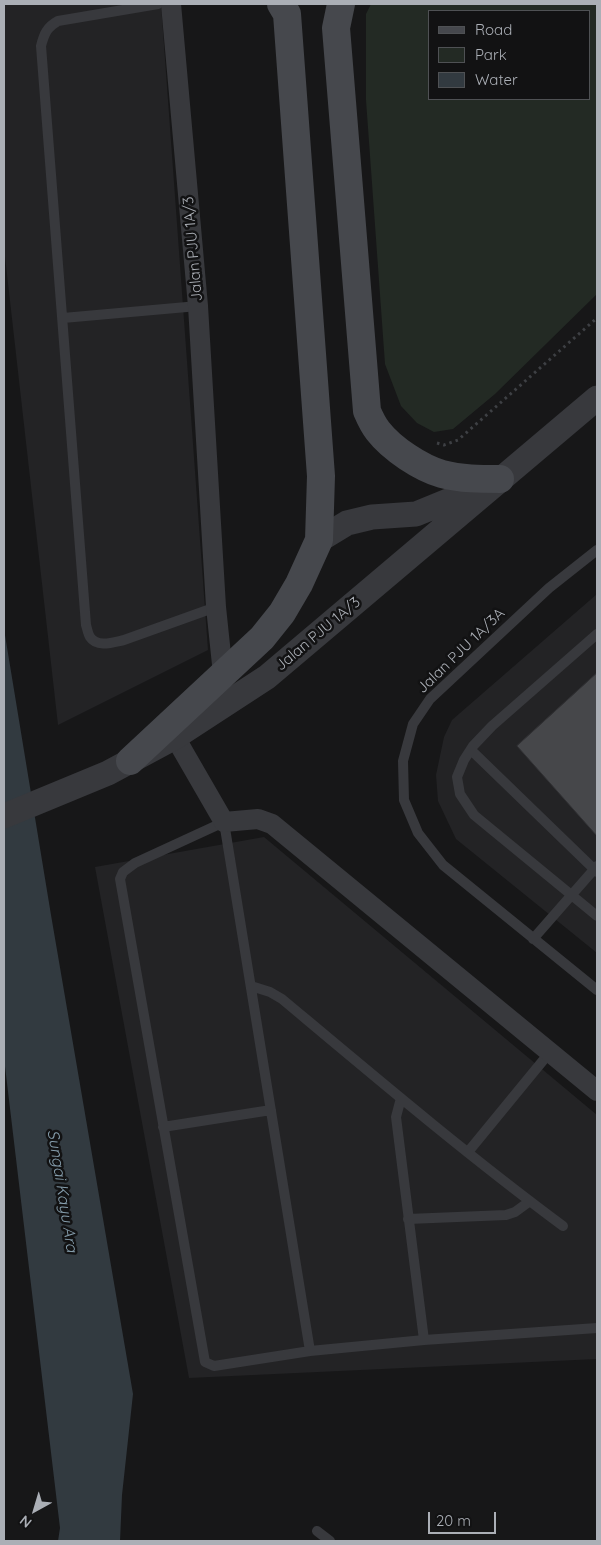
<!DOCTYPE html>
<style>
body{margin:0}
#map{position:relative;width:601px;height:1545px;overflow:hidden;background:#171718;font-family:Quicksand,sans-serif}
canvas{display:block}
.frame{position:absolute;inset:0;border:5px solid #abafb6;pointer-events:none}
.legend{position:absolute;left:428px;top:10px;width:162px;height:90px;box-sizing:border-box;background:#121213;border:1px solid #4f5154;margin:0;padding:6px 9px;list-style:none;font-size:15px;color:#abafb6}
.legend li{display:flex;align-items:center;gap:10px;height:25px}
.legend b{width:25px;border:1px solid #4f5154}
.north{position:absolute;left:10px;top:1485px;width:50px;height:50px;-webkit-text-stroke:4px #121213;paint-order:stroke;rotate:219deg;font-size:14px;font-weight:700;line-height:20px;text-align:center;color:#abafb6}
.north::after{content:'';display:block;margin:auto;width:18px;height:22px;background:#abafb6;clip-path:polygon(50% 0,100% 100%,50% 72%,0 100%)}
.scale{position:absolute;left:428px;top:1512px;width:68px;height:22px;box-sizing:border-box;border:2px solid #abafb6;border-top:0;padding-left:6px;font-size:15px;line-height:18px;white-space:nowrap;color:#abafb6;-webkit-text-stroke:4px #121213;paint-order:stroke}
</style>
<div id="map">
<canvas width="601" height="1545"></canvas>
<div class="frame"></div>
<ul class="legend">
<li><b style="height:6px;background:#46484d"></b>Road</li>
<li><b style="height:14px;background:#232a24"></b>Park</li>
<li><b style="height:14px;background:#323a40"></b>Water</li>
</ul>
<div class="north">N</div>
<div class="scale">20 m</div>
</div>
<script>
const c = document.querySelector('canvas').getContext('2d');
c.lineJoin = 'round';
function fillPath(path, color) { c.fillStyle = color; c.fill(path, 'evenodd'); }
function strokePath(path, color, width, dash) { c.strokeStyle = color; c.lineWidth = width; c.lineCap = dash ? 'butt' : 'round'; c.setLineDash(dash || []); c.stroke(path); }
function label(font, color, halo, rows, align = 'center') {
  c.font = font + ' Quicksand,sans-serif'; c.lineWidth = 5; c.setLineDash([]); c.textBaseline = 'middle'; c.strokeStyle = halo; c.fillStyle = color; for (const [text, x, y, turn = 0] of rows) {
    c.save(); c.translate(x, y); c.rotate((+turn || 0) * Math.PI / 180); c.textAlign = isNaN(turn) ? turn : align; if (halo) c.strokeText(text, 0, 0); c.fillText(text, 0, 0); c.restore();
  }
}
fillPath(new Path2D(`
 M4,4h157l47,646 -150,75 -54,-477z
 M597,594v359l-141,-114 -18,-38 -2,-26 8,-38 8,-17z
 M264,837l333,278v244l-408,19 -94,-511z`), '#232325');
fillPath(new Path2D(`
 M371,4h226v290l-102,100 -42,35 -19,3 -17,-9 -16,-17 -16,-42 -19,-264v-86zM430,11h160v88h-160z`), '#232a24');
fillPath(new Path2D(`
 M4,629l47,286 82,479 -11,101 -2,46h-62l2,-13 -56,-470z`), '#323a40');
const building = new Path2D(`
 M597,673v163l-80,-90z`);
fillPath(building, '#46474a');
strokePath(building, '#313134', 1);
strokePath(new Path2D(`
 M437,443l7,2 14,-5 139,-122`), '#3e4044', 3, [2.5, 4]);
strokePath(new Path2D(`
 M158,4l-100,17c-11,6 -14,13 -17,25l45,579c1,3 2,9 4,12 7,11 24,5 34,3l92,-33
 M63,318l135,-12
 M597,550l-48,38 -119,111 -17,25 -10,37 1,39 14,33 25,32 154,125
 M597,634l-105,92 -19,20 -9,14 -7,17 3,17 14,21 123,101
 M471,750l126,122
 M533,939l64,-73
 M251,986l19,6 12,7c92,77 184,155 281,227
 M401,1098l-5,19 28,223
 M163,1127l108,-17
 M468,1152l82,-100
 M408,1219l98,-4 9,-3 15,-11
 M310,1351l-96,15 -9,-4 -85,-483 3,-7 12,-9 89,-41 86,529 114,-11 173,-12
 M317,1531l13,10`), '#38393d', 10);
strokePath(new Path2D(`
 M171,4l27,302 18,301 7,67
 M168,725l56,97 34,-3 14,5 325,267`), '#38393d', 20);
strokePath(new Path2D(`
 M319,540l28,-17 25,-6 44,-3 61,-25
 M4,816l104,-43 67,-36 92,-60 330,-279`), '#38393d', 25);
strokePath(new Path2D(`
 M341,4l-5,24 31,383c3,7 7,15 11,20 14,18 43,37 64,43 19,5 39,5 58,5
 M130,761l132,-123 20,-25 17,-29 20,-44 2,-64 -34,-462 -6,-10`), '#46484d', 28);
label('15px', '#abafb6', '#121213', [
 ["Jalan PJU 1A/3",193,249,-95],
 ["Jalan PJU 1A/3",318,634,-40],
 ["Jalan PJU 1A/3A",461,651,-44]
]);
label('italic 16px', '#869ead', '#121213', [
 ["Sungai Kayu Ara",62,1191,81]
]);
</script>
